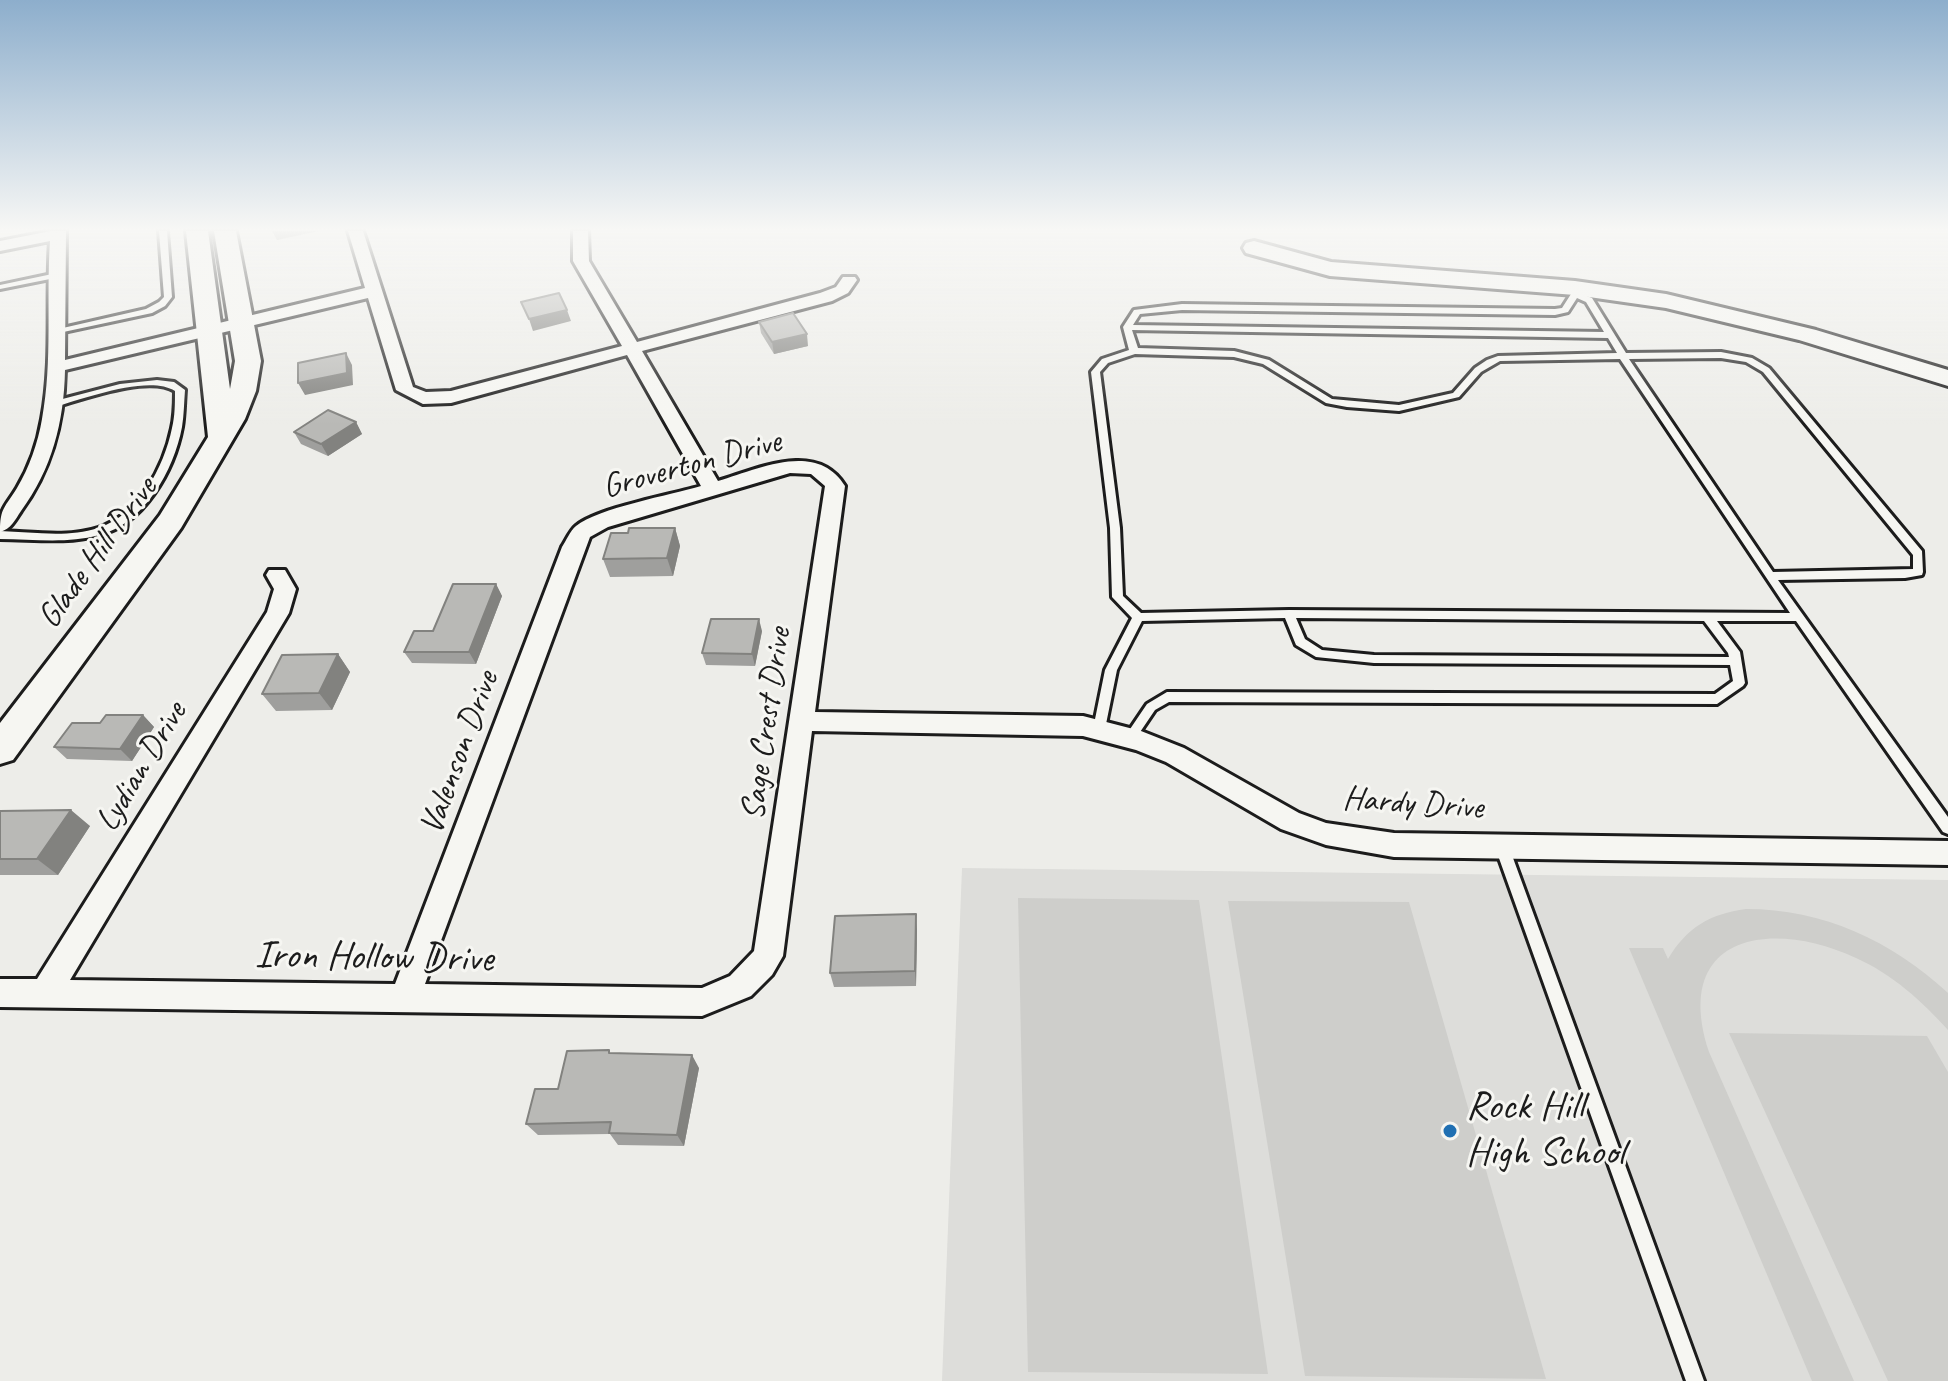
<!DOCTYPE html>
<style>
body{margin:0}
canvas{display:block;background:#edede9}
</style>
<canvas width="1948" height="1381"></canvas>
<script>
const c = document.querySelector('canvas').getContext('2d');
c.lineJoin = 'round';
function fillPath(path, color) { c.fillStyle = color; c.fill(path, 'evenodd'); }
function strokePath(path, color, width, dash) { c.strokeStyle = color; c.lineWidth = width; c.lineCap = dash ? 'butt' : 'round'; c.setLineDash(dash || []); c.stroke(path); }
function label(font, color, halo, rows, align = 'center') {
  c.font = font + ' Caveat,sans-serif'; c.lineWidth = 6; c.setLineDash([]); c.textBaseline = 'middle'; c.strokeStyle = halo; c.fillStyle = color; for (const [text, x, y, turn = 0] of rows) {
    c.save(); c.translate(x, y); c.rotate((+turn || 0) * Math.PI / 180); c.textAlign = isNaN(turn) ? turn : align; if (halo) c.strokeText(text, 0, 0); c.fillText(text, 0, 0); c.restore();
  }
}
fillPath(new Path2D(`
 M962,868l986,12v501h-1006z`), '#ddddda');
fillPath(new Path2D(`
 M1018,898l181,2 69,474 -240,-2z
 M1228,901l181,1 137,477 -241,-3z
 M1746,909c77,0 146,32 202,84v37c-26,-29 -56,-56 -92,-72 -86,-40 -185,-23 -147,94l145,329h-42l-183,-433h34l5,11c19,-32 42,-45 78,-50z
 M1729,1033l198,3 21,36v309h-60z`), '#cececb');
const lane = new Path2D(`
 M159,231h8l5,66 -7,9 -13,7 -98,21v-4l92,-21 13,-7 5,-5z
 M57,273l4,2 -1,2 -60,12v-4z
 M1572,286h6l1,7 13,5 34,55 95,-1 31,6 17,10 153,183 1,21 -1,3 -17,3 -127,2 170,237v17l-5,-2 -147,-211h-79l23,31 5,31 -2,3 -26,18 -548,-2 -14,8 -21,31h-8l-2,-3 23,-34 20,-12 548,2 18,-13 -3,-16 -356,-2 -58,-6 -20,-12 -11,-27 -143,3 -25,49 -12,59 -2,3h-8l-2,-3 12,-59 27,-52 -20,-21 -2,-69 -19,-156 11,-13 27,-9 -6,-23 11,-17 48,-6 373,5 7,-1 9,-14zM1577,298l9,4 18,30 -471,-7 7,-11 42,-4 373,5 13,-3zM1132,330l476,8 9,15 -119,3 -11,4 -12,8 -22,25 -54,12 -67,-6 -63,-39 -35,-9 -96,-3zM1135,354l99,3 29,7 63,39 21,4 52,4 60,-14 22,-25 19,-11 120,-2 170,254 -501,-3 -148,3 -18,-17 -3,-68 -20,-156 8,-9zM1721,358l25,4 17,10 150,183v14l-140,3 -144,-213zM1296,618l408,3 24,32 1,4 -355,-2 -52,-5 -17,-11z
 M157,380l17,2 11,8c-1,12 -1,25 -3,37 -8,43 -38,97 -83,108 -32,9 -66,4 -99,4v-8c32,1 68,7 98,-3 41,-13 66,-61 74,-100 3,-12 3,-25 3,-37 -26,-17 -92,8 -121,16l-5,-3 2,-2 69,-18z
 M1502,841l5,2 2,4 195,534h-18l-191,-534 2,-4z`);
const street = new Path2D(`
 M51,231h15l-1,129 300,-72 -17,-57h15l50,156 13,5 25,-1 171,-45 -49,-85v-30h15l1,30 48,81 183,-49 16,-6 7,-10h12l2,3 -9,13 -16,8 -190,50 76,130c40,-12 99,-41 127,5l-30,226 268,4 58,15 43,17 115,65 27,10 68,10 554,8v24l-554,-8 -68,-12 -45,-16 -115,-67 -30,-12 -53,-14 -271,-5 -29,225 -11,19 -21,21 -49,20 -702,-9v-28h37l230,-367 7,-23 -8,-14 3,-5h16l11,19 -7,24 -219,367 325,4 167,-437c4,-6 8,-16 14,-21 22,-18 95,-31 125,-40l-74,-131 -176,48 -28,1 -27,-14 -28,-92 -303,72c-1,52 -13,99 -44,141 -6,9 -10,18 -21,21 0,-25 5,-24 17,-44 12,-20 21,-45 25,-69 11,-58 4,-119 8,-178l-50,10v-10zM790,473l21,1 14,12 -71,465 -24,25 -28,12 -277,-4 165,-447 18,-10z`);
const secondary = new Path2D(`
 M186,231h22l22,158 5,-28 -21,-130h22l25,130 -5,30 -11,28 -64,109 -168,232 -13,4v-41l160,-208 48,-78z
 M1254,241l77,21 244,19 91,13 150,36 132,40v16l-149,-46 -133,-32 -91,-13 -245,-19 -84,-23 -3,-5 3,-5z`);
strokePath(lane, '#1c1c1c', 6);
strokePath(street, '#1c1c1c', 6);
strokePath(secondary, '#1c1c1c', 6);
fillPath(lane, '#f6f6f2');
fillPath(street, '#f6f6f2');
fillPath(secondary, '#f6f6f2');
fillPath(new Path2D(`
 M759,322l49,24 -34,8 -13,-21z
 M356,422l6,12 -34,22 -27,-12 -7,-12z
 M675,528l5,18 -7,30 -63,1 -7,-18 25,-26z
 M496,584l6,12 -26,68 -64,-1 -8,-11z
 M762,631l-7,35 -49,-1 -4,-12z
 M338,654l12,18 -18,38 -56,1 -14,-17z
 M143,715l11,12 -22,34 -65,-2 -13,-12 46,-24z
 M0,811l90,15 -32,49h-58z
 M917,929l-1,57 -82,1 -4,-14z
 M612,1054l87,14 -15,78 -66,-1 -8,-11 -72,1 -12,-11z`), '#9f9f9d');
fillPath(new Path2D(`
 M272,231h47l-42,9z
 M567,310l4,11 -38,10 -4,-12z
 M807,334l1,12 -34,8 -2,-12z
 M346,353l6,12 1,20 -48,10 -7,-12z
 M356,422l6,12 -34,22 -7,-12z
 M675,528l5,18 -7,30 -6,-18z
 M496,584l6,12 -26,68 -7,-12z
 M759,619l3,12 -7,35 -3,-12z
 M338,654l12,18 -18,38 -13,-17z
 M143,715l11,12 -22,34 -12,-12z
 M71,810l19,16 -32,49 -21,-16z
 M916,914l1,15 -1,57 -1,-15z
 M692,1055l7,13 -15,78 -7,-11z`), '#82827f');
const building = new Path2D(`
 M559,293l8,17 -38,9 -8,-17z
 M793,313l14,21 -35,8 -13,-20z
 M346,353l1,20 -49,10v-20z
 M328,410l28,12 -35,22 -27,-12z
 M629,528h46l-8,30 -64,1 8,-26h17z
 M453,584h43l-27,68h-65l10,-21h19z
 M711,619h48l-7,35 -50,-1z
 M338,654l-19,39 -57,1 20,-39z
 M106,715h37l-23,34 -66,-2 18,-24h28z
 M71,810l-34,49h-37v-48z
 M916,914l-1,57 -85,2 5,-57z
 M609,1050v3l83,2 -15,80 -68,-2 2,-11 -85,2 9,-35h23l9,-38z`);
fillPath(building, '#b9b9b6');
strokePath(building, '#82827f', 2);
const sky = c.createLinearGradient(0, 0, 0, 424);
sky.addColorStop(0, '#8daecc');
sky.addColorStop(0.54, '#f7f7f5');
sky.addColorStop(1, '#f7f7f500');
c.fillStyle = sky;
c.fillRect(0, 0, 1948, 424);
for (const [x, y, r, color] of [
 [1450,1131,8,"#1f6fb2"]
]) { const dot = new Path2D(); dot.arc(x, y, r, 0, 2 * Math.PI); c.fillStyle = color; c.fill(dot); strokePath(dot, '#f6f6f2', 3); }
label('34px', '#1c1c1c', '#f6f6f2', [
 ["Groverton Drive",692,465,-15],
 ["Glade Hill Drive",98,553,-54],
 ["Sage Crest Drive",767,724,-82],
 ["Valenson Drive",460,753,-70],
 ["Lydian Drive",142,767,-59],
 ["Hardy Drive",1413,804,4]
]);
label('40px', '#1c1c1c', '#f6f6f2', [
 ["Iron Hollow Drive",374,958,1]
]);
label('40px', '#1c1c1c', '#f6f6f2', [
 ["Rock Hill",1466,1108],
 ["High School",1466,1154]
], 'left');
</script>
